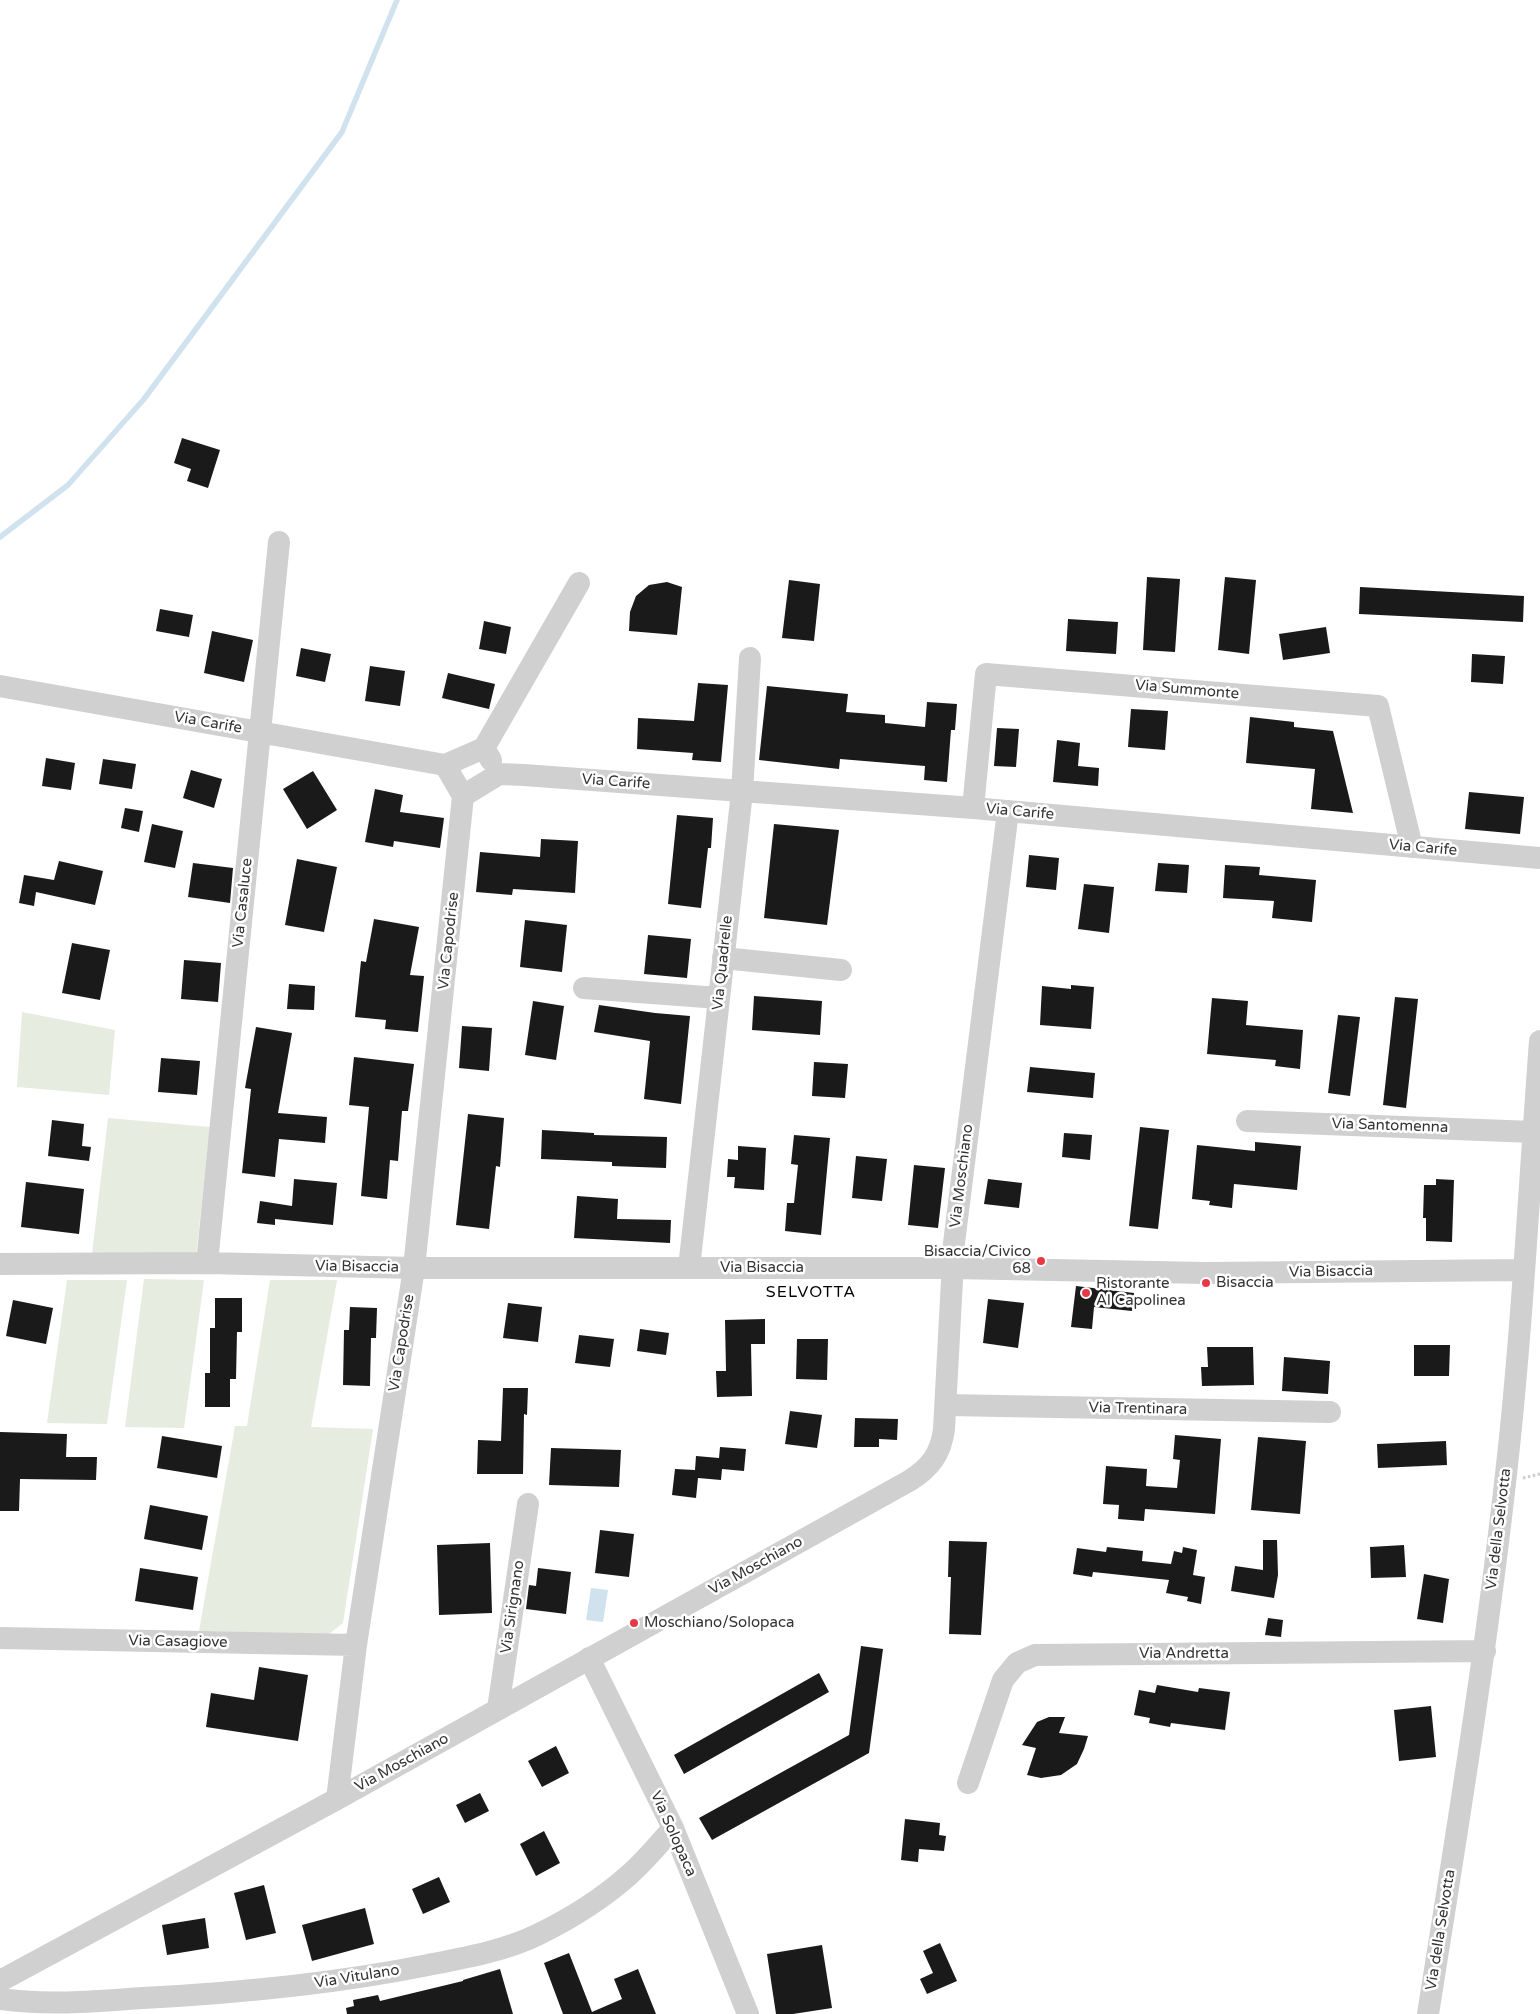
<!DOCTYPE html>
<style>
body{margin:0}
canvas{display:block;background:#fff}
</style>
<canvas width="1540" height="2014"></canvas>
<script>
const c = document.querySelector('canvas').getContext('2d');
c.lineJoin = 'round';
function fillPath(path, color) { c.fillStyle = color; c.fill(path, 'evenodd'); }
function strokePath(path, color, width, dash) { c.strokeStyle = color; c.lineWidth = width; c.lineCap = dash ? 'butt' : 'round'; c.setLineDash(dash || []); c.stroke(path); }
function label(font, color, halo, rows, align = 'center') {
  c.font = font + ' "Varela Round",sans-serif'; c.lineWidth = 5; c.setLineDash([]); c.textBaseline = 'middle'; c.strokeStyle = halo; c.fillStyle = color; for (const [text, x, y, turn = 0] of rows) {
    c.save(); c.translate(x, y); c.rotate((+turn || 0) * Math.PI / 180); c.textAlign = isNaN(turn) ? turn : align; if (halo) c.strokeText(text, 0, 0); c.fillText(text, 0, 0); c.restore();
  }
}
fillPath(new Path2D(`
 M22,1012l93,18 -6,65 -92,-8z
 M108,1118l102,9 -14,129 -104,-2z
 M144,1279l60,1 -20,148 -59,-1z
 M67,1280h60l-20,144 -60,-1z
 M270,1280h67l-26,147 62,2 -30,194 -14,11 -130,-3 36,-205h12z`), '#e6ecdf');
fillPath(new Path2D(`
 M591,1588l17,2 -5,32 -17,-2z`), '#cfe2ee');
strokePath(new Path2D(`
 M0,537l68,-52 76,-86 198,-267 55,-132`), '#cfe2ee', 5.5);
fillPath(new Path2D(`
 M182,438l38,12 -12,38 -21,-7 4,-12 -17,-6z
 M1147,577l33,2 -5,73 -32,-2z
 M1225,577l31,3 -7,74 -31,-4z
 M789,580l31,4 -6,57 -32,-3z
 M667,582l15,5 -5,48 -48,-4 1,-19 6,-16 13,-11z
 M1360,587l164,9 -1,26 -164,-8z
 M160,609l33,6 -4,22 -33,-6z
 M1068,619l50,3 -2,32 -50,-3z
 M484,621l27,6 -5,27 -27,-5z
 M1326,627l4,26 -47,7 -4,-26z
 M212,631l41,9 -9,42 -40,-9z
 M301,648l30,6 -6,28 -29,-6z
 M1472,654l33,2 -2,28 -32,-2z
 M370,666l35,5 -5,35 -35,-5z
 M448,673l47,11 -6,25 -47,-11z
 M698,683l30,2 -7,77 -29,-2 1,-7 -56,-4 1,-31 56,3z
 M767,686l81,8 -2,18 39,3v8l40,4 2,-25 30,2 -2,26h-4l-4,52 -23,-2 1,-14 -85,-7 -1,10 -80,-9z
 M1131,709l37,2 -3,39 -37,-3z
 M1250,717l44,5v5l39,4 20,82 -42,-4 4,-40 -69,-6z
 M997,728l22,1 -3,38 -22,-1z
 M1057,740l23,3 -2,23 21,2 -1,18 -45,-4z
 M46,758l29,5 -4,27 -29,-4z
 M103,759l33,5 -4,25 -33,-5z
 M191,770l31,9 -8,29 -31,-10z
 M313,771l24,39 -30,19 -24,-40z
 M375,789l28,6 -3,17 44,6 -4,30 -46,-7 -1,6 -28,-5z
 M1469,792l55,5 -4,37 -55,-5z
 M125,808l18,3 -4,21 -18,-4z
 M677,815l36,3 -2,30h-3l-7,60 -33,-4z
 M152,824l31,7 -8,37 -31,-6z
 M774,824l65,6 -12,95 -63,-7z
 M541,839l37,2 -3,52 -62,-4 -1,6 -36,-3 4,-40 60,5z
 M1029,855l30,3 -3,32 -30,-3z
 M297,859l40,8 -13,65 -39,-7z
 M59,861l44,10 -8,34 -59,-13 -2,14 -15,-3 5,-28 30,5z
 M193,863l40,5 -3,35 -42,-6z
 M1158,863l31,2 -2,28 -32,-2z
 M1225,865l35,2 -1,8 57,5 -4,42 -40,-4 2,-17 -51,-3z
 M1084,884l30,3 -5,46 -31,-4z
 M374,919l45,8 -9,48 14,1 -6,56 -33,-3 1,-9 -31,-3 6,-56 5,1z
 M525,920l42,5 -5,47 -42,-5z
 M648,935l43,4 -4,39 -43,-4z
 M72,943l38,7 -10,50 -38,-7z
 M184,960l37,3 -3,39 -37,-3z
 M289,984l26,2 -1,24 -27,-1z
 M1071,985l23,2 -3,42 -51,-4 2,-39 29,3z
 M754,996l68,5 -2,34 -68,-5z
 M1395,997l23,2 -12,109 -23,-3z
 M1212,998l36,3 -2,24 57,5 -3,39 -25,-3 1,-6 -69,-6z
 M533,1001l31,5 -8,54 -31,-5z
 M599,1005l56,8 35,3 -9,88 -37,-5 6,-58 -56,-9z
 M1338,1015l22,2 -10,79 -22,-3z
 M462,1026l30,2 -3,43 -30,-3z
 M256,1027l36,6 -14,80 49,4 -2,26 -46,-4 -4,38 -33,-4 9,-84 -6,-1z
 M354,1057l60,7 -6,47h-6l-4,50 -8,-1 -3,39 -26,-3 8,-89 -20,-2z
 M161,1058l39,3 -3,34 -39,-3z
 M814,1062l34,2 -3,34 -33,-2z
 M1030,1067l65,6 -2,25 -66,-6z
 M468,1114l36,4 -4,49 -4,-1 -7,63 -33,-4z
 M52,1120l32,4 -2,22 9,1 -2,14 -41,-5z
 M1140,1127l29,3 -11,99 -29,-3z
 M542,1130l52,3v2l73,2 -1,31 -54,-2v-4l-71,-3z
 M1064,1133l28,2 -2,25 -28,-3z
 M794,1135l36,3 -9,97 -36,-4 2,-28h7l4,-38 -7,-1z
 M1255,1142l46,4 -4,44 -63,-6 -2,24 -23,-3 1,-4 -18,-2 5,-54 58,6z
 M738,1146l28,2 -2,42 -30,-2 1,-11h-8l1,-18 10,1z
 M856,1156l31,3 -5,42 -30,-3z
 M914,1165l31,3 -7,60 -30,-3z
 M294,1179l43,4 -4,42 -58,-6v6l-18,-2 3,-22 32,5z
 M988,1179l34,4 -3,25 -35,-4z
 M1436,1179l18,1 -2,62 -26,-1v-23h-3l1,-33h12z
 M26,1182l58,7 -5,45 -58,-7z
 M577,1196l41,3 -1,20 54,1 -1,23 -96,-5z
 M1076,1286l58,7 -2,18 -38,-4 -2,22 -21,-2z
 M215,1298h27v34h-5l-1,47h-6v28h-25v-34h5v-45h5z
 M988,1299l36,4 -6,45 -35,-5z
 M13,1300l40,8 -7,36 -40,-8z
 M508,1303l34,4 -4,35 -35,-4z
 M350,1307l27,1 -1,30h-5l-1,48 -27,-1 1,-55h5z
 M765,1319v25h-14l1,52 -35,1 -1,-26h10l-1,-51z
 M640,1329l29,4 -3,22 -29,-4z
 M579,1335l35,4 -4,28 -35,-4z
 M797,1339h31l-1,41 -31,-1z
 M1414,1345h36l-1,31h-35z
 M1207,1347h46l1,38 -52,1 -1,-19h7z
 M1284,1357l46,4 -2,33 -46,-3z
 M503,1388h25l-1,27 -3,-1 -1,60h-46l1,-34 23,1z
 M790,1411l32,4 -5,33 -32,-4z
 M855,1418l43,1 -1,21 -18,-1v8h-25z
 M0,1432l67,2 -1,23h31l-1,23 -76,-1 -1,32h-19z
 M1175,1435l46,4 -6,75 -70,-5 -1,12 -26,-2 1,-14 -16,-1 3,-38 41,3 -1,17 31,2 3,-28 -7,-1z
 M162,1436l60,10 -5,32 -60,-10z
 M1258,1437l48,4 -6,73 -49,-4z
 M1446,1441l1,24 -69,3 -1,-24z
 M720,1447l26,2 -2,22 -22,-2 -1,11 -23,-2 -2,20 -24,-3 3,-26 20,1 1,-14 23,2z
 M551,1448l70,2 -2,37 -70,-2z
 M150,1505l58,11 -6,34 -58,-11z
 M600,1530l34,4 -5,43 -34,-4z
 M1263,1540h14l1,35 -4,23 -43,-7 4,-25 28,4z
 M949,1541l38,1 -6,93 -32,-1 2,-57h-3z
 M490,1543l2,70 -53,2 -2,-70z
 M1404,1545l2,32 -35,1 -1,-31z
 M1107,1547l36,4 -1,10 29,3 3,-13 8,2 1,-6 14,3 -4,25 12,2 -4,27 -14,-3 1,-4 -22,-4 3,-13 -76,-8 -1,5 -19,-3 4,-26 29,4z
 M140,1568l58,9 -5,33 -58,-9z
 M538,1568l33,4 -5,42 -40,-5 3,-24 7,1z
 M1424,1574l25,5 -6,44 -26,-4z
 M1268,1618l15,2 -2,17 -16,-2z
 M861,1646l22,3 -14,104 -157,87 -13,-22 150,-83z
 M259,1667l49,8 -10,66 -92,-14 5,-34 43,7z
 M819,1673l10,19 -145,82 -10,-19z
 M1157,1685l41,7 1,-4 31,4 -5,38 -54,-7 -1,4 -21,-4 1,-5 -16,-3 5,-25 16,3z
 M1431,1706l5,51 -37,4 -5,-51z
 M1049,1717h16l-6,16 29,3 -4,13 -7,15 -16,11 -20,3 -14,-3 9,-27 -14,-3 15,-23z
 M556,1746l13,27 -27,14 -14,-26z
 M480,1793l9,18 -24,12 -9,-18z
 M905,1819l35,4 -1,12 7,1 -2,15 -25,-2 -1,13 -17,-2z
 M544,1831l16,32 -24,13 -16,-32z
 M439,1877l11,25 -27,12 -11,-25z
 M264,1885l12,48 -30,7 -12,-47z
 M365,1908l9,36 -62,17 -10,-36z
 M205,1918l4,30 -42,7 -5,-30z
 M940,1943l17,38 -30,13 -7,-15 13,-6 -10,-22z
 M822,1945l10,63 -39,6h-17l-9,-60z
 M569,1953l23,59 30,-13 -8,-20 24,-10 18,45h-93l-19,-51z
 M500,1969l13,45h-166l-1,-6 8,-2 -1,-6 25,-5 2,6 83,-20v-1z`), '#1a1a1a');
strokePath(new Path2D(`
 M1523,1478l17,-4`), '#cdcdcd', 3, [2.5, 2.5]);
strokePath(new Path2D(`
 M0,686l445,79
 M484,748l95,-165
 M463,796l36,-22 25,1 449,33 567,50
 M463,796l-18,-31 39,-17 7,12
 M973,808l13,-134 392,32 34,141
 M723,958l118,12
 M584,988l135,10
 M1247,1121l286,11
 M207,1263l72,-721
 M0,1264l207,-1 207,5h538l253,5 318,-3
 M689,1268l53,-476 8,-134
 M946,1405l384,7
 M0,1638l356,7
 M589,1658l84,170 75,186
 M498,1709l30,-205
 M968,1783l35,-103 14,-17 18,-8 450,-4
 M337,1799l19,-154 58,-377 49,-472
 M0,1981l337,-182 572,-318c21,-13 32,-27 35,-52l10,-186 54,-432
 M0,1999c48,7 95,2 143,-1 96,-5 191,-14 285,-33 36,-7 76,-14 109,-30 33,-16 65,-36 92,-60 16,-14 30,-31 44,-47
 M1428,2014c28,-177 57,-353 77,-531 17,-147 24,-295 35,-442`), '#d0d0d0', 22);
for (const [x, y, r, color] of [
 [1041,1261,5,"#e63946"],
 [1206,1283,5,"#e63946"],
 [1086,1293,5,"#e63946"],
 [634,1623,5,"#e63946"]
]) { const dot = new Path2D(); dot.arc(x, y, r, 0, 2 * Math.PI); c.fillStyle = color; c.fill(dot); strokePath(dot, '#fff', 2); }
label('15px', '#333', '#fff', [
 ["Via Summonte",1187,690,5],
 ["Via Carife",208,723,10],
 ["Via Carife",616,782,4],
 ["Via Carife",1020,812,5],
 ["Via Carife",1423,848,5],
 ["Via Casaluce",243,903,-84],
 ["Via Capodrise",449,941,-84],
 ["Via Quadrelle",723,963,-84],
 ["Via Santomenna",1390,1126,2],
 ["Via Moschiano",962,1176,-83],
 ["Via Bisaccia",357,1267,1],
 ["Via Bisaccia",762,1268],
 ["Via Bisaccia",1331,1272,-1],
 ["Via Capodrise",402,1343,-81],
 ["Via Trentinara",1138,1409,1],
 ["Via della Selvotta",1499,1529,-83],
 ["Via Moschiano",756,1566,-29],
 ["Via Sirignano",513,1607,-82],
 ["Via Casagiove",178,1642,1],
 ["Via Andretta",1184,1654],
 ["Via Moschiano",402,1763,-29],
 ["Via Solopaca",673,1834,66],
 ["Via della Selvotta",1441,1930,-81],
 ["Via Vitulano",357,1977,-9]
]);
label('15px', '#333', '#fff', [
 ["Bisaccia/Civico",1031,1252,"right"],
 ["68",1031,1269,"right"],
 ["Bisaccia",1216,1283],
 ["Ristorante",1096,1284],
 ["Al Capolinea",1096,1301],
 ["Moschiano/Solopaca",644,1623]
], 'left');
c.letterSpacing = '1px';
label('16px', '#000', '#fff', [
 ["SELVOTTA",811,1293]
]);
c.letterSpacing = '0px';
</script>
